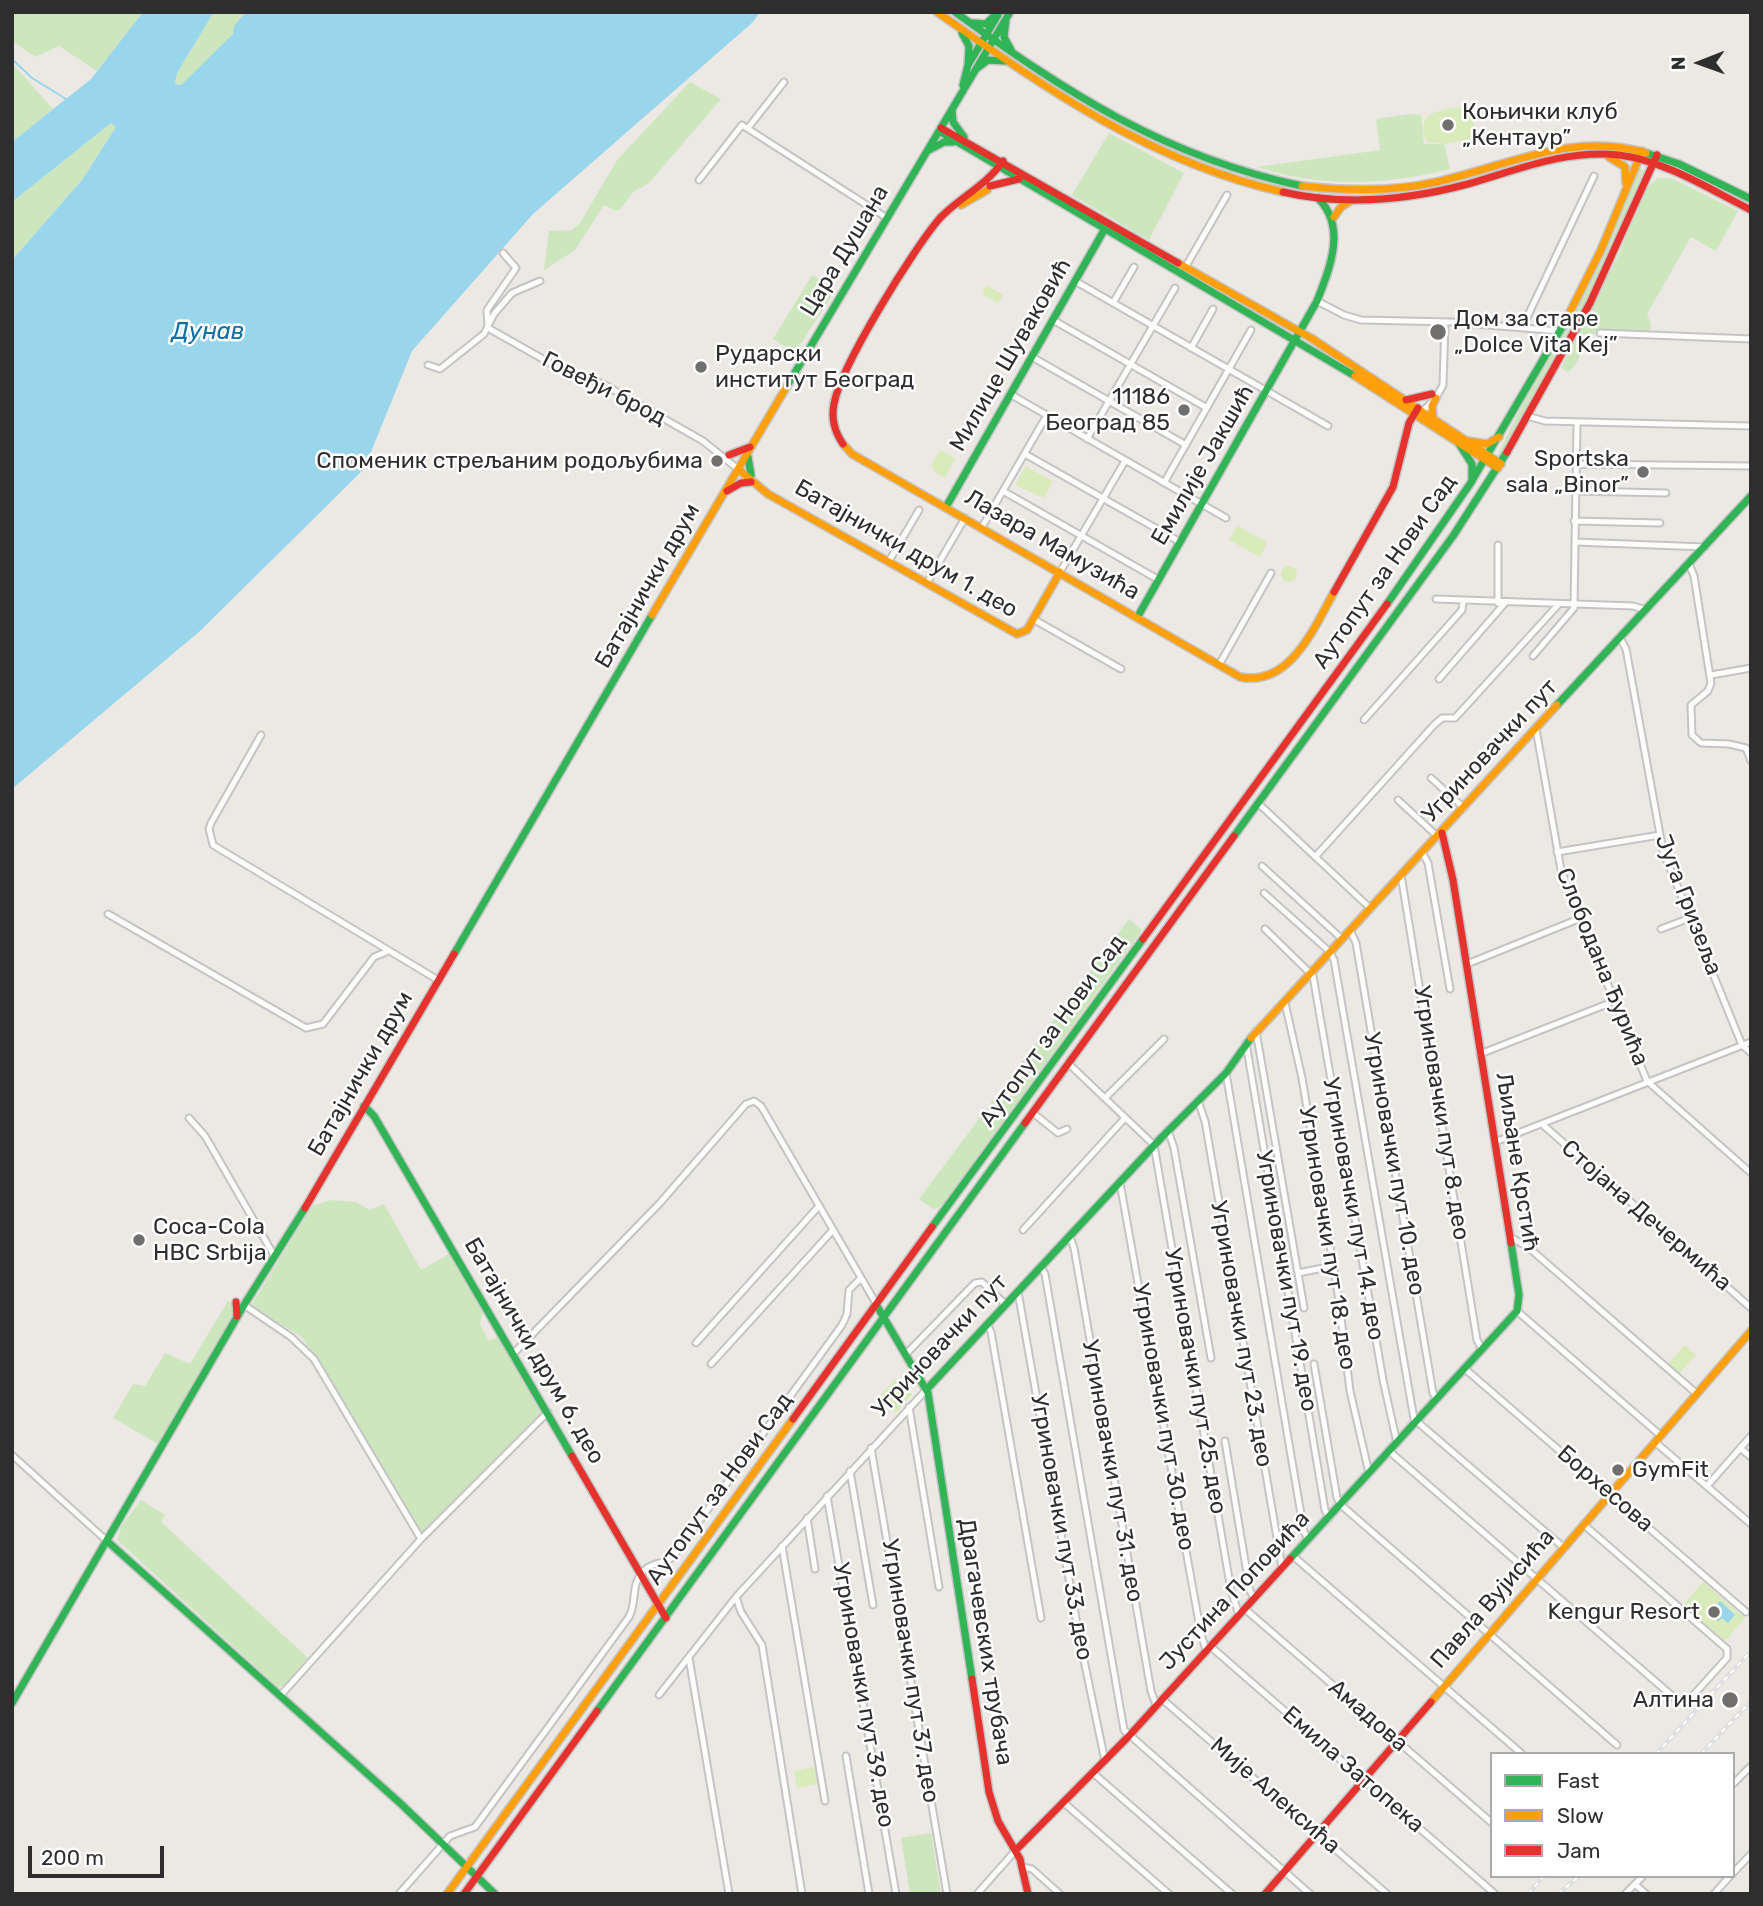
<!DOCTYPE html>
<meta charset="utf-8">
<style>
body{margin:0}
#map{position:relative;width:1763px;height:1906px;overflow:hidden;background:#ece8e4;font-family:Rubik,sans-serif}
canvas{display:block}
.frame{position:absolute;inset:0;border:14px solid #2e2e2e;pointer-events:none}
.legend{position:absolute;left:1490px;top:1752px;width:245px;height:126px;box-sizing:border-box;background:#fff;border:2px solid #ababab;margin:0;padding:9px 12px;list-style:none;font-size:21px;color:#2e2e2e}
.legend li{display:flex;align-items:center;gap:14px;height:35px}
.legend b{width:35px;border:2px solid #ababab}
.north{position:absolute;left:1665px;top:28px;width:70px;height:70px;-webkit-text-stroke:5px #fff;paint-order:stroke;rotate:269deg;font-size:19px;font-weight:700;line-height:28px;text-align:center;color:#2e2e2e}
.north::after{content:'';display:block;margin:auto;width:24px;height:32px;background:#2e2e2e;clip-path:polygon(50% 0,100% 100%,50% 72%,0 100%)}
.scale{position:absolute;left:28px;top:1846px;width:136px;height:32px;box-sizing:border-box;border:4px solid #2e2e2e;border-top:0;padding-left:9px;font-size:21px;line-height:24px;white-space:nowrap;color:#2e2e2e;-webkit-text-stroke:5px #fff;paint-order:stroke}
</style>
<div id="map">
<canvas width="1763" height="1906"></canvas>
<div class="frame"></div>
<ul class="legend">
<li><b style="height:9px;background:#30b455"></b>Fast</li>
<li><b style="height:9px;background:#ff9f0a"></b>Slow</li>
<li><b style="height:9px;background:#e5322d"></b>Jam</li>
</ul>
<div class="north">N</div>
<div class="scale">200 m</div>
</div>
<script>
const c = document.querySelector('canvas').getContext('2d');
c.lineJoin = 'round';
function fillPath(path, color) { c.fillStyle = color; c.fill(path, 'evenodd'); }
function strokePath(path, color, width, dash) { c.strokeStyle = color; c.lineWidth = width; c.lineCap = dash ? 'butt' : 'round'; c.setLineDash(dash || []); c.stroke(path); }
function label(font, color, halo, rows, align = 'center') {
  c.font = font + ' Rubik,sans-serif'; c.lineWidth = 5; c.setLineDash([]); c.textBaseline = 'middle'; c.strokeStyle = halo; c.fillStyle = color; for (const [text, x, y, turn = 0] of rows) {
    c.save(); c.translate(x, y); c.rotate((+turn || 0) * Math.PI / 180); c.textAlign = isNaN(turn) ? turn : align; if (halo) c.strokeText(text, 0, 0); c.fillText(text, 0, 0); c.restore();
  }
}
fillPath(new Path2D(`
 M12,12h131l-46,59 -38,-25 -24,11 -23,-16z
 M214,12h32c-8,9 -9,16 -15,24 -12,18 -34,34 -49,49l-7,-1 2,-11z
 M12,63l41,46 -41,33z
 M690,82l31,17 -72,84 -16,9 -13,18h-6l-10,-5 -29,45 -31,20 5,-39 23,-1 8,-7 37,-63z
 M1410,114l11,1 3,29h20l6,25c-62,16 -132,19 -193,-2l123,-17 -4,-31z
 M111,123l5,4 -34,53 -70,80v-58z
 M1109,133l75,40 -35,67 -77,-45z
 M1639,168l5,2c-37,88 -73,177 -125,257 -6,9 -13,25 -22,29z
 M1657,178h14l67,33 -22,40 -25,-14 -44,77 4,11 -2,6 -57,3 -18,33 -6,5 -7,-4 56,-110 29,-69z
 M812,275l24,14 -41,64 -22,-14z
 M1129,919l13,11 -198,273 -7,5 -4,1 -14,-10z
 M331,1200l25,2 14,8 14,-6 37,66 28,-16 34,58 -3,12 9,17 9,-4 43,76 -116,118h-6l-117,-194 -51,-31 61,-100z
 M228,1301l5,3v17l-75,123 -45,-26 20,-34 12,2 20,-33 25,11z
 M141,1500l24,15 -4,7 147,136 -24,28 -6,1 -161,-147 5,-15z
 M931,1833l10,61h-31l-9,-56z`), '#cee6be');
fillPath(new Path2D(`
 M1462,107c12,5 16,22 8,32l-26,5 -17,-2c-13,-30 12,-32 35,-35z
 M986,285l17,10 -5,8 -16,-9z
 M940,450l15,8 -10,20 -10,-6 -4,-7z
 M1026,466l27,16 -9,16 -29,-13z
 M1237,526l30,16 -7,15 -31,-17z
 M1281 574a8 8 0 1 1 16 0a8 8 0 1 1-16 0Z
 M1685,1345l11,10 -17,19 -11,-10z
 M895,1379l17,15 -16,19 -17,-16z
 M1703,1582l42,36 -20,23 -42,-36z
 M815,1767l3,17 -21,4 -3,-17z`), '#d9eabb');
fillPath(new Path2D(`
 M143,12h71l-37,61 -2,11 6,1 52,-51 1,-8 12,-14h514l-7,10 -220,192 -121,137 -48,118 -164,162 -188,158v-529l70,-80 34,-53 -5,-4 -99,79v-60l79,-63z
 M1720,1601l15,14 -7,8 -6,-5 -4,4 -3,-4 3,-4 -5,-5z`), '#99d6ec');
strokePath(new Path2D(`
 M12,59l20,19 34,21`), '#99d6ec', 2);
const street = new Path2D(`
 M748,128l36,-46
 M699,180l43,-55 145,93
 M503,253l13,15 -29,42 1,18 69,39 48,18 98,56 35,28
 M1186,266l41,-71
 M1075,281l253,145
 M1317,301l27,14 17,5 90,2 109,9
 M1113,303l21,-36
 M1053,320l154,88
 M1522,328l72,-152
 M1600,333l151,6
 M1191,348l22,-39
 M1032,357l154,88
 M428,365l12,4 44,-35 10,-20 18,-21 28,-12
 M1010,394l216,124
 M1423,411l13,-13 7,-13 2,-63
 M1530,417l15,4 206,5
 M1087,439l88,-151
 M1025,454l155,88
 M1575,464l176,2
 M1164,483l87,-153
 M1003,491l156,89
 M1575,491l91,2
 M1574,521l86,2
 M982,527l65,-112
 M1575,542l130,5
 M1498,545v58
 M889,561l30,-51
 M1689,564l5,12 17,107 -3,8 -17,14 1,30 9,8 28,1 17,4 5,13
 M1060,572l65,-111
 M927,583l38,-65
 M1436,599l197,7 13,4
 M1033,619l88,50
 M1620,638l6,11 37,202 79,194 9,8
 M1533,656l41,-48 3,-186
 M1219,665l52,-92
 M1711,675l40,-7
 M1439,679l66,-76
 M1364,720l98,-110 1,-8
 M1536,729l25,141 86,211 104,92
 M261,735l-50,88 -2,6 4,16 225,135
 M1431,778l33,30
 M1398,800l39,36
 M1259,804l112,105
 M1422,852l6,11 22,126
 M1557,852l103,-17
 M1316,856l118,-131 8,-7h13l103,-113
 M1262,866l80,73
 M1401,875l76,465 5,9
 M1264,893l66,59 4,8 80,459 149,128
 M108,914l198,114 17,-4 51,-67 12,-5
 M1265,929l48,47 70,404 14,63
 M1661,929l29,-11
 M1350,930l6,13 77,450 3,5
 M1467,964l114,-46
 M1285,1003l17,75 36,216 12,97 19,82
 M1256,1031l48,277
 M1246,1043l79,467 4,8
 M1480,1054l135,-53
 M1069,1064l85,81 77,445 8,25
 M1226,1073l78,459 4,7
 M1105,1098l59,-59
 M1198,1101l7,20 77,446
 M1033,1113l25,20 9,-4
 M189,1118l16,18 70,121
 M1542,1124l209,184
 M1168,1130l6,18 37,210
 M1495,1142l256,-100
 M1120,1183l81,451 5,16
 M1023,1230l102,-112
 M1070,1237l4,11 77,443 5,14
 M1510,1237l18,10 169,147
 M1041,1267l4,7 79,456 186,164
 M1298,1273l35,-7
 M1018,1292l62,349 25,120
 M244,1305l47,32 23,22 107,180
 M1517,1311l143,124
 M987,1324l4,8 50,286
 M696,1343l123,-137
 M514,1353l145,-149 87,-100 8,-3 7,5 116,199
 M906,1354l69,-71 7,-1 23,22
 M711,1364l122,-134
 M1314,1364l23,134 4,7 276,240
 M1464,1368l282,244
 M909,1407l30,180
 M1225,1441l25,150 4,7
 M1655,1442l96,82
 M871,1448l76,446
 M1740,1448l11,9
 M1389,1451l289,250 9,1 40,-44v-9l-144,-125
 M12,1455l95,86
 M850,1471l23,134
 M1707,1486l44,-50
 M827,1496l69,398
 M807,1518l8,51
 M782,1546l43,255
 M1293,1556l229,198
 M736,1597l5,15 21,33 40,249
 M1245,1609l247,214
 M1210,1646l285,248
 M689,1658l40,236
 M659,1695l77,-98 191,-208
 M280,1696l141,-157 127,-127
 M1162,1699l225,195
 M846,1756l23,138
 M1093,1773l139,121
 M1733,1784l18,-18
 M1064,1803l105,91
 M1023,1867l9,2 28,25
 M1733,1873l18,-19
 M1635,1884l11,10
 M399,1894l51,-58 25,-9 154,-210c9,-17 0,-34 17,-48 8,-7 18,-5 27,-12l169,-232 5,-11 2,-24 12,-12
 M977,1894l39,-44
 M1625,1894l18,-18
 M1714,1894l16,-18`);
const fast = new Path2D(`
 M955,12c112,81 210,145 347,174
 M1006,19l-2,18 7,13
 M973,23l13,1 12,-12
 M962,33l7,13 -1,19
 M976,69l12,-9 17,1
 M963,85l5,-20 30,-50
 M952,110l1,12 11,15
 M939,131l416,245
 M929,150l15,-8h9
 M1646,153l33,11 72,35
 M787,386l223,-374
 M1458,442l14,22v17
 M748,457l3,18
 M946,507l161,-282
 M1387,604l83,-120 95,-162
 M1138,616l179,-315c13,-33 30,-74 1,-103
 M1557,705l194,-209
 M1234,836l219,-300 54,-84
 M454,954l198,-339
 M364,1106l10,10 198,340
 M932,1227l211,-288
 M877,1306l51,87 44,286
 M927,1389l234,-251 65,-65 25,-35
 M107,1541l293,262 95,91
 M1290,1559l227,-248 2,-16 -8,-52
 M12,1703l232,-398 61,-97
 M597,1711l428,-588`);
const slow = new Path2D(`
 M937,12c108,76 215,151 346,180
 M1609,157l16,10 1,16
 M1302,186c45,5 91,6 134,-4 72,-16 136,-51 210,-29
 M961,205l26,-15
 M1334,217l7,-10 11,-7
 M1178,263l133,75 190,126
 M1565,322l36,-72 41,-99
 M1355,376l143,92
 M1433,417l-1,-11 4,-8
 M1468,441l19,3 12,-7
 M843,444l9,10 388,223c50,10 74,-49 94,-85
 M738,469l30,25 249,140 10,-4 33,-58
 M652,615l135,-229
 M1251,1038l306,-333
 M1431,1702l320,-371
 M447,1894l346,-475`);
const jam = new Path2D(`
 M941,128l237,135
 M990,186l29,-7
 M1283,192c60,14 125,8 185,-8 49,-14 98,-35 151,-29 47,6 90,34 132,55
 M1406,400l26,-6
 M843,444c-9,-13 -12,-25 -9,-40 6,-37 80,-156 106,-186 20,-21 46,-32 63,-57
 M1507,452l83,-149 67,-148
 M729,455l21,-8
 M727,491l14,-8 10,-1
 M1334,592l59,-105 16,-64 9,-15
 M1442,833l11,47 58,363
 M1143,939l244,-335
 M1025,1123l209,-287
 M305,1208l149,-254
 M236,1302l1,14
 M793,1419l139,-192
 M572,1456l94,162
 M972,1679l17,113 9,29 22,38 8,35
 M1016,1850l112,-113 162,-178
 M464,1894l133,-183
 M1265,1894l166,-192`);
strokePath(street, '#c5c4c5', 9);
strokePath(fast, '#c5c4c5', 10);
strokePath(slow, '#c5c4c5', 10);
strokePath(jam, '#c5c4c5', 10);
strokePath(street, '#fcfcfb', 5);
strokePath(fast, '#30b455', 7);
strokePath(slow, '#ff9f0a', 7);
strokePath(jam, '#e5322d', 7);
const rail = new Path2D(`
 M1656,1754l95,-103
 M1701,1754l50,-53
 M1528,1894l16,-18
 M1558,1894l21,-18`);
strokePath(rail, '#dfdfe1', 4.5);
strokePath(rail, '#fff', 2, [5]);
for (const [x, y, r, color] of [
 [1448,125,7,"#706f6e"],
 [1438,332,9,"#706f6e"],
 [701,367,7,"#706f6e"],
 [1184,410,7,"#706f6e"],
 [717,461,7,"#706f6e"],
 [1643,472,7,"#706f6e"],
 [139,1240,7,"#706f6e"],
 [1618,1470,7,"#706f6e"],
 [1714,1612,7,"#706f6e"],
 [1730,1700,9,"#706f6e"]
]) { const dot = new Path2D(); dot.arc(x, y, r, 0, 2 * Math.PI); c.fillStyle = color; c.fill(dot); strokePath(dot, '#fff', 2.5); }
label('23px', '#2e2e2e', '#fff', [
 ["Коњички клуб",1462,112],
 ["„Кентаур”",1462,138],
 ["Дом за старе",1454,319],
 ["„Dolce Vita Kej”",1454,345],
 ["Рударски",715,354],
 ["институт Београд",715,380],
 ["11186",1170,397,"right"],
 ["Београд 85",1170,423,"right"],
 ["Sportska",1629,459,"right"],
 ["sala „Binor”",1629,485,"right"],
 ["Споменик стрељаним родољубима",703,461,"right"],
 ["Coca-Cola",153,1227],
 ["HBC Srbija",153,1253],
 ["GymFit",1632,1470],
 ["Kengur Resort",1700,1612,"right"],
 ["Алтина",1714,1700,"right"]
], 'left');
label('23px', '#2e2e2e', '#fff', [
 ["Цара Душана",845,251,-59],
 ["Милице Шуваковић",1011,355,-60],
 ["Говеђи брод",604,389,27],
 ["Емилије Јакшић",1203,465,-60],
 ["Лазара Мамузића",1052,545,30],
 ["Батајнички друм 1. део",906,549,30],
 ["Аутопут за Нови Сад",1385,572,-55],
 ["Батајнички друм",648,586,-60],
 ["Угриновачки пут",1490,751,-47],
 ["Југа Гризеља",1688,905,69],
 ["Слободана Ђурића",1602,967,68],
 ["Аутопут за Нови Сад",1053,1031,-54],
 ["Батајнички друм",361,1074,-60],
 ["Угриновачки пут 8. део",1441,1113,81],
 ["Љиљане Крстић",1517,1162,81],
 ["Угриновачки пут 10. део",1394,1164,80],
 ["Угриновачки пут 14. део",1353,1209,80],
 ["Стојана Дечермића",1646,1216,41],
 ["Угриновачки пут 18. део",1327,1238,81],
 ["Угриновачки пут 19. део",1286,1281,80],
 ["Угриновачки пут 23. део",1241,1334,80],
 ["Угриновачки пут",940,1346,-47],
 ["Батајнички друм 6. део",534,1351,60],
 ["Угриновачки пут 25. део",1195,1381,80],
 ["Угриновачки пут 30. део",1163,1417,80],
 ["Угриновачки пут 31. део",1112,1471,80],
 ["Аутопут за Нови Сад",720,1489,-54],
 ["Борхесова",1605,1489,41],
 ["Угриновачки пут 33. део",1061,1527,80],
 ["Јустина Поповића",1235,1591,-47],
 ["Павла Вујисића",1493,1599,-49],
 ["Драгачевских трубача",985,1642,81],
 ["Угриновачки пут 37. део",910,1671,81],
 ["Угриновачки пут 39. део",863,1695,80],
 ["Амадова",1368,1716,41],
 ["Емила Затопека",1353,1770,41],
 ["Мије Алексића",1275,1796,41]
]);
label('italic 24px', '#0d6fa3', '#fff', [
 ["Дунав",208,332]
]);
</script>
